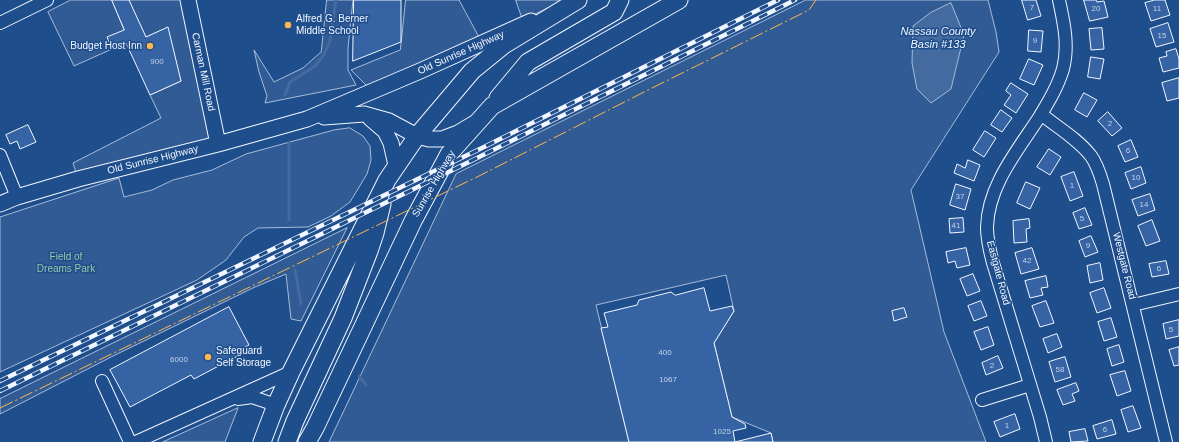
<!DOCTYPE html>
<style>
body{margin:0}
canvas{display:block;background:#1f4e8c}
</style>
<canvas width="1179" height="442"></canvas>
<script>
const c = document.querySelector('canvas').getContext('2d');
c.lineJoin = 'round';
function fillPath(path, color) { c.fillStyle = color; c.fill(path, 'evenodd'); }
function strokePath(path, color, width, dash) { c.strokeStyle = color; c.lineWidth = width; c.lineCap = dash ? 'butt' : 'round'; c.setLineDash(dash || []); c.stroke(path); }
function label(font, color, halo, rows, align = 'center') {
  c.font = font + ' Arial,sans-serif'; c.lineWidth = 3; c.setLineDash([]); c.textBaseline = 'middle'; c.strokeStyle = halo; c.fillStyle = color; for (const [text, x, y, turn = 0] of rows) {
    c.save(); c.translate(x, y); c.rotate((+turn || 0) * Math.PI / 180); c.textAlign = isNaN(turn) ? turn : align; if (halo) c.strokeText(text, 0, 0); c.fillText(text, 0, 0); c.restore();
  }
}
const built = new Path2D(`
 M71,0h41l12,30 -12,19 -38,17 -26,-54z
 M129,0h59l30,144 -140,35 -5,-16 88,-45 -11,-23 31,-14 -14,-53 -21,9z
 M327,0h26l-5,48v22l8,15 -91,18 2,-7 -8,-24 -5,-22 20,32 29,-14 18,-16z
 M406,0h53l21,39 -112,48 -17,-17 49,-20z
 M516,0h48l-41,20z
 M806,0h182l8,32 3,20 -88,138 33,142 42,110h-213l-2,-9 -39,-16 -18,-74 20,-32 -8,-36 -130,30 33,137h-300l127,-268z
 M350,128l13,8 7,10 1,14 -4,14 -17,28 -19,14 -23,11 -50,1 -14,9 -18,23 -29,20 -197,92v-155l119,-39 5,19 28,-7 21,-10 39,-10 34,-16 88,-24z
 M347,228l-46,93 -10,-2 -5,-45 -31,13 -142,69 -113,58v-15z
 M238,408l-13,34h-62z`);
fillPath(built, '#305b95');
strokePath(built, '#a8bbd7', 1);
const water = new Path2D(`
 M951,3l13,32 -13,54 -20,14 -14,-14 -5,-26 1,-37 17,-13z`);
fillPath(water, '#446ba0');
strokePath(water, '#a8bbd7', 1);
strokePath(new Path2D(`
 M285,95l5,-13 25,-16 8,-10 7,-15 6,-41
 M289,142v78
 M295,270l6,34
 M359,376l7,9`), '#446ba0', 3);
const building = new Path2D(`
 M112,0h17l17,37 22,-10 13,54 -31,14 -24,-52 -14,6 -5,-12 17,-7z
 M354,0h47v42l-48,19z
 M1022,0h14l5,16 -13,4z
 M1084,0h12l1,2 7,-1 4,16 -18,4z
 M1155,0h10l5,15 -19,6 -6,-18z
 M1168,23l6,19 -18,5 -6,-18z
 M1102,28l2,21 -13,1 -2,-21z
 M1029,30l14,1 -2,21 -13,-1z
 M1176,49l3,10v9l-16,4 -4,-14 8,-2 -1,-4z
 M1091,57l13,2 -4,20 -12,-2z
 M1029,59l14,6 -9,20 -14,-6z
 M1179,78v20l-12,3 -5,-18z
 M1011,83l17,11 -12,19 -12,-8 7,-10 -5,-4z
 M1084,93l13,7 -10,17 -12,-7z
 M1001,110l11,8 -10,14 -11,-7z
 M1108,112l14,16 -10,8 -14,-15z
 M28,125l8,17 -16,7 -3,-8 -7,3 -4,-9z
 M985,131l11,7 -12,19 -11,-7z
 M1131,140l7,17 -13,5 -7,-16z
 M1049,149l12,8 -11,18 -13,-8z
 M968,160l12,5 -6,16 -20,-8 3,-9 8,4z
 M1141,167l5,16 -15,6 -6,-16z
 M1074,172l9,24 -13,5 -9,-24z
 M1026,182l14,6 -10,21 -13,-6z
 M956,184l15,5 -6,21 -15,-5z
 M1150,194l5,16 -17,6 -6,-16z
 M1085,208l7,17 -13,4 -6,-16z
 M963,218l1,14 -14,1 -1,-14z
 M1029,219l1,9 -4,1 1,13 -13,1 -1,-22z
 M1152,220l8,21 -14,5 -8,-20z
 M1091,236l7,16 -13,5 -6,-16z
 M966,248l4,17 -13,3 -2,-7 -7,2 -2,-11z
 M1032,248l7,21 -18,5 -6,-21z
 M1166,261l3,13 -17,3 -3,-13z
 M1100,263l3,17 -13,3 -3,-17z
 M973,274l7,17 -13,5 -7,-17z
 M1046,276l2,11 -7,1 2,7 -13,3 -5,-17z
 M704,288l6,23 22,-5 2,5 -20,32 18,74 13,7 1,4 -13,3 2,11 36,-9 2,9h-144l-28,-114 7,-1 -4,-14 33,-8 2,-5 32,-8 4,3z
 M1104,288l7,20 -14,5 -7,-20z
 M981,301l6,15 -13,5 -6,-15z
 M1046,301l8,22 -14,4 -8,-21z
 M229,307l20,38 -4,2 2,4 -53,28 -3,-4 -61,32 -20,-37z
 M904,308l3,9 -13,4 -2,-10z
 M1111,318l6,19 -13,4 -6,-19z
 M1179,320v16l-13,3 -3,-15z
 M988,327l6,18 -13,5 -7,-18z
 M1057,334l5,13 -14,6 -5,-14z
 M1119,345l5,17 -12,4 -5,-17z
 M1179,347v18l-5,1 -5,-16z
 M998,356l5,12 -17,7 -4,-12z
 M1065,357l6,20 -16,5 -6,-20z
 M1125,371l6,20 -14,5 -7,-21z
 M1076,383l3,8 -7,3 3,7 -12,4 -6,-15z
 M1133,406l8,22 -13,4 -7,-22z
 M1015,414l5,15 -20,8 -6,-15z
 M1112,420l4,14 -19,5 -4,-13z
 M1085,429l3,12 -17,1 -2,-10z`);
fillPath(building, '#3563a3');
strokePath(building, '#f2f6ff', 1);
const minor = new Path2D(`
 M0,23l47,-23
 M1041,114c16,13 37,25 50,42 6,8 9,18 12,28l63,258
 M0,155l17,42
 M1133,305l46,-11
 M102,381l28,61
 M238,399l14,-2 24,8
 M982,400l48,-15
 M136,442l155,-70
 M1046,442l-6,-25 -47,-154c-3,-11 -6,-23 -6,-36 1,-42 31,-77 53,-111 9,-15 18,-30 23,-47 6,-23 1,-46 -4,-69`);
const major = new Path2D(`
 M188,0l30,144
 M324,117l40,-3 25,7 28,15 12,3h13l16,-6 15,-9
 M370,118l15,13 6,12 5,22
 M0,204l17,-7 61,-18 140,-35 89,-25 113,-48 111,-50`);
const highway = new Path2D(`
 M498,98l30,-36 86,-50 6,-12
 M262,442l14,-37 15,-33 96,-192 30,-44 55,-65 32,-26 74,-45
 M287,442l8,-21 48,-103 26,-67 6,-18 7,-29
 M307,442l8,-14 98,-207 36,-67 43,-48 187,-106`);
strokePath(minor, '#f2f6ff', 14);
strokePath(major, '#f2f6ff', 17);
strokePath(highway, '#f2f6ff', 19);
strokePath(minor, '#1f4e8c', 12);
strokePath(major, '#1f4e8c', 15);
strokePath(highway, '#1f4e8c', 17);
const rail = new Path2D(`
 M0,381l484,-234 294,-147
 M0,391l469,-229 326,-162`);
strokePath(rail, '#f2f6ff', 4.5);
strokePath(rail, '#1f4e8c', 3, [9]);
strokePath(new Path2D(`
 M0,408l479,-232 169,-86 161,-80 7,-10`), '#ffb74d', 1, [14, 3, 2, 3]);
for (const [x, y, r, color] of [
 [288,25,4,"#ffb74d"],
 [150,46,4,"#ffb74d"],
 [208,357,4,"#ffb74d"]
]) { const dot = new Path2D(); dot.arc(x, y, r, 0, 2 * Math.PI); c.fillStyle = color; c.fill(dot); strokePath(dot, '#1f4e8c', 1.5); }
label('8px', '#c3d1e8', null, [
 ["7",1032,8],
 ["20",1096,9],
 ["11",1157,9],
 ["15",1162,36],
 ["9",1035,41],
 ["900",157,62],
 ["2",1110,124],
 ["6",1128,151],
 ["10",1136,178],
 ["1",1072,186],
 ["37",960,197],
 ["14",1144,205],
 ["5",1082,219],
 ["41",956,226],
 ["9",1088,246],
 ["42",1027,261],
 ["6",1159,269],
 ["5",1171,330],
 ["400",665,353],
 ["6000",179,360],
 ["2",992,366],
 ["58",1060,370],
 ["1067",668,380],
 ["1",1007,426],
 ["6",1105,430],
 ["1025",722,432]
]);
label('10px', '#f2f6ff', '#1f4e8c', [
 ["Alfred G. Berner",296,19],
 ["Middle School",296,31],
 ["Budget Host Inn",142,46,"right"],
 ["Safeguard",216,351],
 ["Self Storage",216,363]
], 'left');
label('10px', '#f2f6ff', '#1f4e8c', [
 ["Old Sunrise Highway",461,53,-24],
 ["Carman Mill Road",203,72,78],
 ["Old Sunrise Highway",153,160,-14],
 ["Sunrise Highway",434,184,-60],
 ["Westgate Road",1124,266,76],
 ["Eastgate Road",998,273,75]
]);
label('10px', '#97c8a6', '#1f4e8c', [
 ["Field of",66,257],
 ["Dreams Park",66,269]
]);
label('italic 11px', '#f2f6ff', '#1f4e8c', [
 ["Nassau County",938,32],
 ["Basin #133",938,45]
]);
</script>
